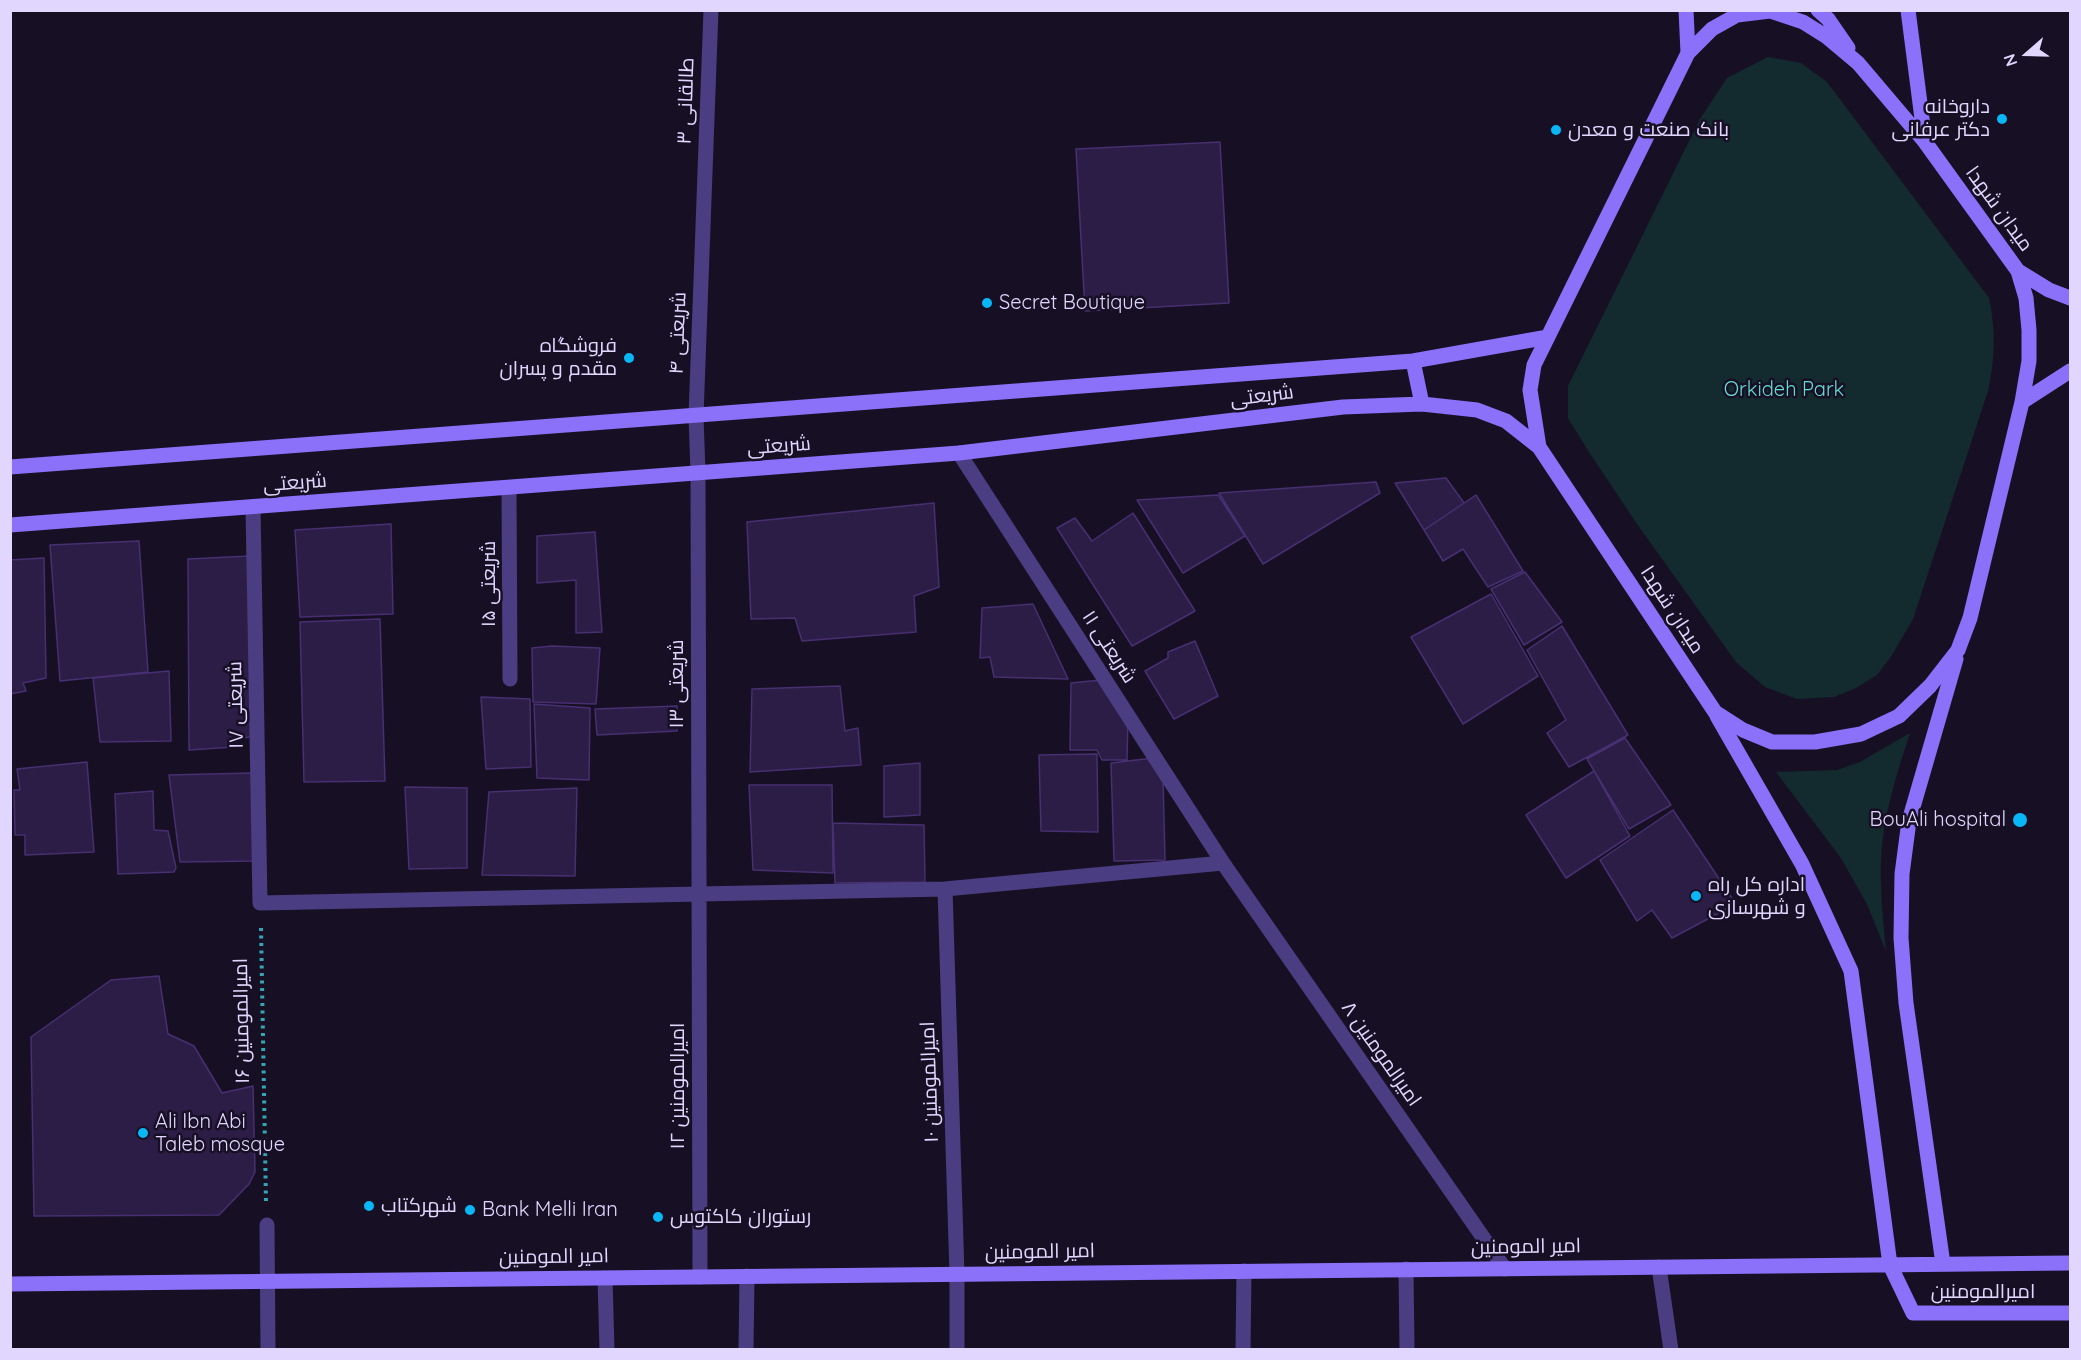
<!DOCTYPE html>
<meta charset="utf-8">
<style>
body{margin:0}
#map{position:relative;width:2081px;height:1360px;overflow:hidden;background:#171025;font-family:Quicksand,sans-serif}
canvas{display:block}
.frame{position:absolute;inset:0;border:12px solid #e1d6fe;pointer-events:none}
.north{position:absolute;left:1997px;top:24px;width:60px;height:60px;-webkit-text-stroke:4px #171025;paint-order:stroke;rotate:250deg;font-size:16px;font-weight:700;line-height:24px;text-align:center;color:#e1d6fe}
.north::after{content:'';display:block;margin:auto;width:21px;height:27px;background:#e1d6fe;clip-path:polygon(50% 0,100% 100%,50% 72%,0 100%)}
</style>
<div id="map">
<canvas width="2081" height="1360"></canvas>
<div class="frame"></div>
<div class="north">N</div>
</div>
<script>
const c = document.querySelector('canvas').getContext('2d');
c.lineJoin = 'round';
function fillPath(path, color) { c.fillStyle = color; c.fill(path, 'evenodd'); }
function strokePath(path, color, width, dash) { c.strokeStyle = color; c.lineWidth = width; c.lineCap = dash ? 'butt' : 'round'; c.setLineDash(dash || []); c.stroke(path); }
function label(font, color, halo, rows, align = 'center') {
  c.font = font + ' Quicksand,Cairo,sans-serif'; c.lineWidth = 5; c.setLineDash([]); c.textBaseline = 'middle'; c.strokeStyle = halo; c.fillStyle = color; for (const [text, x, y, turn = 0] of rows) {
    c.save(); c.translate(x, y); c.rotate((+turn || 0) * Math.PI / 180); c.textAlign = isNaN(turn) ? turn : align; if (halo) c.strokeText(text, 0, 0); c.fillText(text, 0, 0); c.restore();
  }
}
fillPath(new Path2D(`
 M1768,57l33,6 26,19 162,216c7,34 6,59 -1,93l-75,228 -21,36 -15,20 -21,13 -22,9 -37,2 -32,-12 -29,-25 -99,-138 -48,-72 -21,-34v-32l132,-267 27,-41z
 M1910,733c-13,40 -27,83 -29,126 -1,31 2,61 5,92l-19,-47 -26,-46 -65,-86 61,-2 23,-8z`), '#132b2f');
const building = new Path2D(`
 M1220,142l9,161 -144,8 -9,-162z
 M1446,478l18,25 -40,27 -29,-47z
 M1376,482l4,11 -117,71 -44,-71z
 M1218,495l27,41 -62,37 -46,-73z
 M1476,495l47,76 -35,16 -25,-38 -20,12 -19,-31z
 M934,503l5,84 -25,9 2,36 -114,9 -7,-23 -44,1 -4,-97z
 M1133,513l62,98 -63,35 -75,-118 18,-10 17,23z
 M391,524l2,90 -93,3 -5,-87z
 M595,532l7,100 -26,1v-53l-39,3v-47z
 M139,541l9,131 -88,9 -10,-136z
 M250,556l4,180 -20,4v7l-45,3 -1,-191z
 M44,558l2,120 -23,5 3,8 -16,3v-134z
 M1525,572l37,50 -38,23 -33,-56z
 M1491,594l47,82 -75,48 -52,-87z
 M1033,604l35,75 -74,-2 -4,-20 -10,1 2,-50z
 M380,619l5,162 -81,1 -4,-160z
 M1562,626l66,109 -59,32 -22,-34 19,-13 -39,-70z
 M1195,641l23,55 -44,23 -29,-48 23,-13v-6z
 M552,646l48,2 -4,56 -63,-2 -1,-54z
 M169,671l2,70 -71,1 -7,-64z
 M1101,680l27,39 -1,41h-25l-5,-10h-27l1,-67z
 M840,686l5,45 13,-3 3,37 -111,7 2,-83z
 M481,697l49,2 1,68 -45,2z
 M534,704l56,4 -1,72 -52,-2z
 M677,706v25l-80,4 -2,-26z
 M1625,738l46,67 -42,24 -42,-70z
 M1097,754l1,78 -57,-1 -2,-76z
 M1153,758l10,18 2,84 -51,1 -3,-98z
 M87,762l7,90 -69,3v-20h-10l-1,-45h6l-3,-21z
 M920,763v52l-36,2v-51z
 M1594,771l36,65 -64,42 -40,-63z
 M253,773l1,88 -74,1 -11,-87z
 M749,785h83l1,88 -80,-3z
 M405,787l62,1v80l-58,1z
 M577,788l-2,88 -93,-1 7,-83z
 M153,791l1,39 14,1 8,37 -2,4 -56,2 -3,-80z
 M1673,810l63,94 -64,34 -20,-28 -15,11 -37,-61z
 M833,823l91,2 1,57 -90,1z
 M159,976l9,58 26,12 28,47 31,-7 2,86 -6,12 -30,31 -185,1 -3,-179 80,-57z`);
fillPath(building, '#2c1d46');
strokePath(building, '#472f71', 1.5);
strokePath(new Path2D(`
 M261,928l5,274`), '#34a5b3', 4, [3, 4.5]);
strokePath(new Path2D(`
 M959,453l264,410 282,406
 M509,488l1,191
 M253,507l7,396 685,-14 278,-26
 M945,889l12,385v76
 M267,1225l1,125
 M1659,1267l12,83
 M1406,1269l1,81
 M700,1277l-2,-804 -2,-57 15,-406
 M605,1278l2,72
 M746,1350l1,-74
 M1243,1350l1,-79`), '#4b3d82', 15);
strokePath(new Path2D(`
 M1686,10l2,43
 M1818,10l10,9 20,29
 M1908,10l17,132 93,129 8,27 3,32v31l-7,41 -52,216 -12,32 -28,36 -31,30 -38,18 -46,8h-43l-29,-12 -28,-18 -176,-265 -9,-57 4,-25 154,-312 24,-24 25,-14 33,-4 33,11 24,15 31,26 67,79
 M2018,271l31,19 21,8
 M1413,361l9,43
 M2022,402l48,-31
 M10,467l1403,-106 135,-24
 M10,525l949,-72 384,-46 79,-3 55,6 29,11 33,26
 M1717,716l85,148 49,107 39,294 23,48h157
 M1943,1264l-37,-261 -5,-65 1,-64 7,-53 47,-162
 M10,1284l2060,-21`), '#8b70fa', 15);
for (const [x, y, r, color] of [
 [2002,119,6,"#09b6f6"],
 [1556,130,6,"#09b6f6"],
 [987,303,6,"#09b6f6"],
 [629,358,6,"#09b6f6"],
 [2020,820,8,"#09b6f6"],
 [1696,896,6,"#09b6f6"],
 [143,1133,6,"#09b6f6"],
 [369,1206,6,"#09b6f6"],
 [470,1210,6,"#09b6f6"],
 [658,1217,6,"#09b6f6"]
]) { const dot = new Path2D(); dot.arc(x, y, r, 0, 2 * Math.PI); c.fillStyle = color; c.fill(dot); strokePath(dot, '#171025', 2); }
label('20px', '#e1d6fe', '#171025', [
 ["طالقانی ۳",686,101,-88],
 ["میدان شهدا",1999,209,54],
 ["شریعتی ۴",678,333,-88],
 ["شریعتی",1262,396,-7],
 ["شریعتی",779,446,-4],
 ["شریعتی",295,483,-4],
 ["شریعتی ۱۵",489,584,-90],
 ["میدان شهدا",1672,610,57],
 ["شریعتی ۱۱",1109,647,57],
 ["شریعتی ۱۳",677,684,-90],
 ["شریعتی ۱۷",236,705,-91],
 ["امیرالمومنین ۱۶",242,1021,-91],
 ["امیرالمومنین ۸",1381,1054,55],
 ["امیرالمومنین ۱۰",930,1082,-92],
 ["امیرالمومنین ۱۲",678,1086,-90],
 ["امیر المومنین",1526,1247,-1],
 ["امیر المومنین",1040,1252,-1],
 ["امیر المومنین",554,1257,-1],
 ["امیرالمومنین",1983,1292]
]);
label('20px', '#e1d6fe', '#171025', [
 ["داروخانه",1990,107,"right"],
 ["دکتر عرفانی",1990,130,"right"],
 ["بانک صنعت و معدن",1568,130],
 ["Secret Boutique",999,303],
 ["فروشگاه",617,346,"right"],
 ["مقدم و پسران",617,369,"right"],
 ["BouAli hospital",2006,820,"right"],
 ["اداره کل راه",1708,885],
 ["و شهرسازی",1708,908],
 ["Ali Ibn Abi",155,1122],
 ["Taleb mosque",155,1145],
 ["شهرکتاب",381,1206],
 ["Bank Melli Iran",482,1210],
 ["رستوران کاکتوس",670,1217]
], 'left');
label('20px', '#64dcd2', '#171025', [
 ["Orkideh Park",1784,390]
]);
</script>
